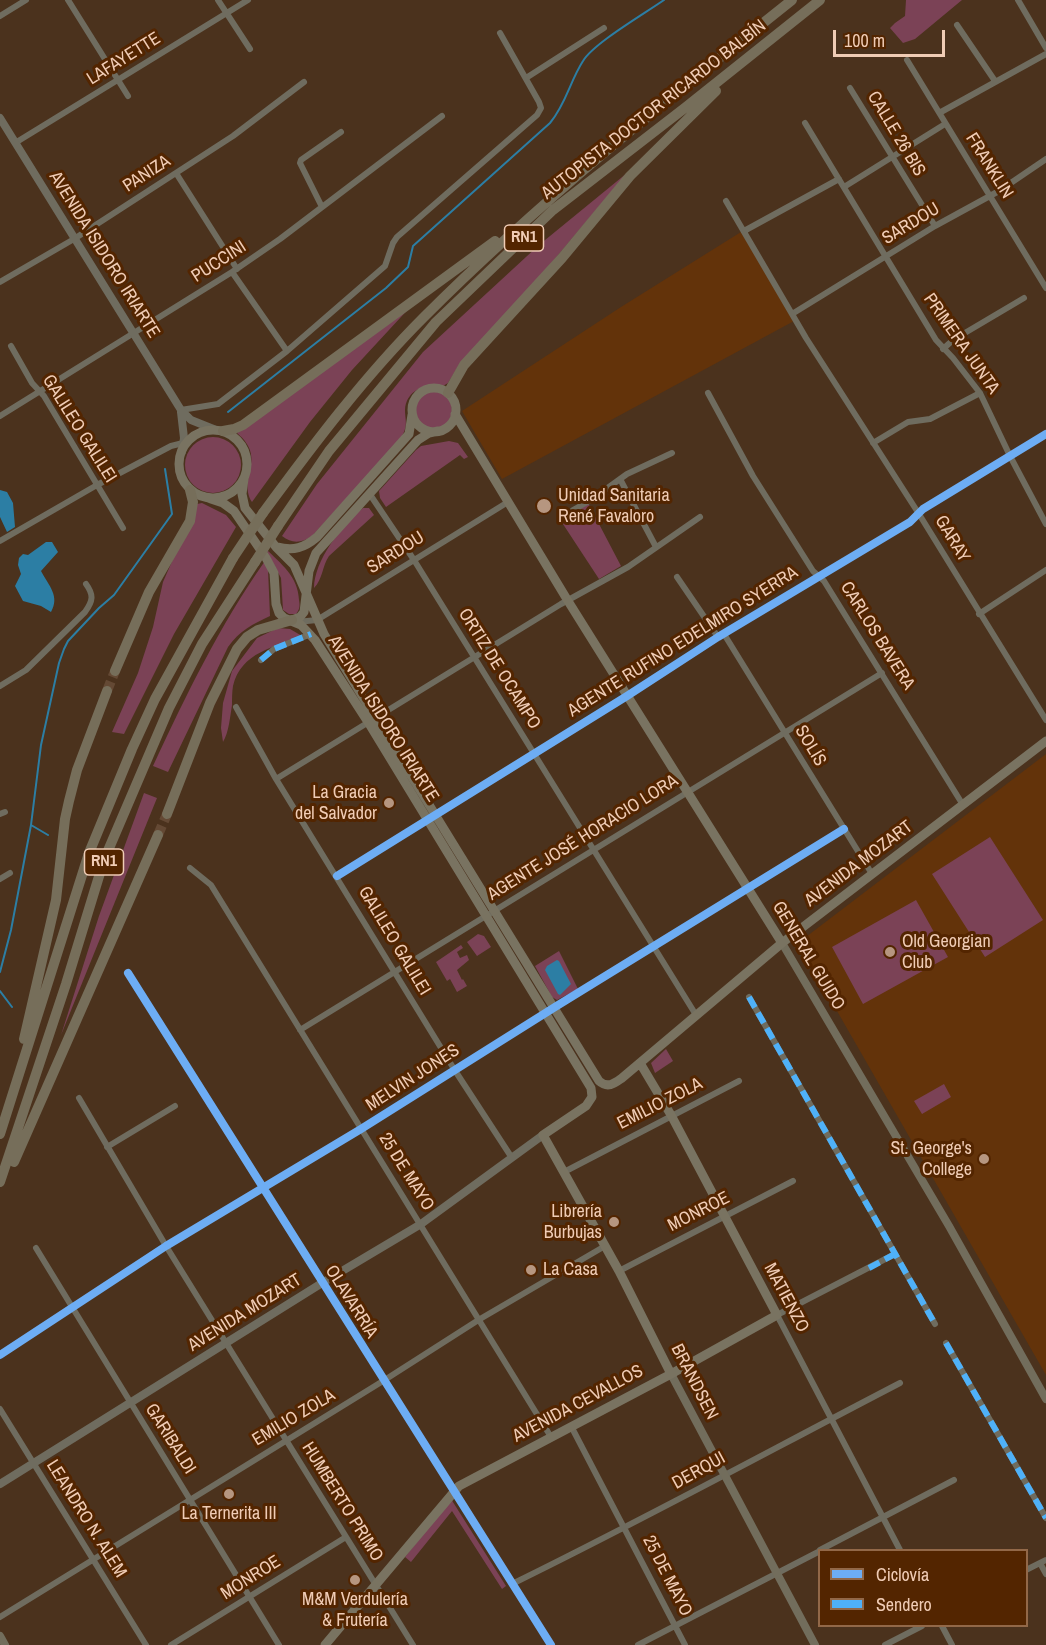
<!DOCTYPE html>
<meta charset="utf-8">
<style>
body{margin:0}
#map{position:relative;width:1046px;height:1645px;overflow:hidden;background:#4b321d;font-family:"Archivo Narrow",sans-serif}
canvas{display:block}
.legend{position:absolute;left:818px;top:1549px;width:210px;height:78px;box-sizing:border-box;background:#532500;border:2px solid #926848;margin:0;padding:8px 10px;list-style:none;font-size:18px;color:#f0ccb5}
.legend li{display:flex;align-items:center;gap:12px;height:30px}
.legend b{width:30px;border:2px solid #926848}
.scale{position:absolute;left:833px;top:30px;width:112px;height:27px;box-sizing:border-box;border:3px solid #f0ccb5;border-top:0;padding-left:8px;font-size:18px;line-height:21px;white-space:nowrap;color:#f0ccb5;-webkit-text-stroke:4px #532500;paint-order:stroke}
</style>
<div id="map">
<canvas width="1046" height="1645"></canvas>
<ul class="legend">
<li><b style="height:8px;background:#6dadf4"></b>Ciclovía</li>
<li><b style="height:8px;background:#4fb1f8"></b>Sendero</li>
</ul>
<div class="scale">100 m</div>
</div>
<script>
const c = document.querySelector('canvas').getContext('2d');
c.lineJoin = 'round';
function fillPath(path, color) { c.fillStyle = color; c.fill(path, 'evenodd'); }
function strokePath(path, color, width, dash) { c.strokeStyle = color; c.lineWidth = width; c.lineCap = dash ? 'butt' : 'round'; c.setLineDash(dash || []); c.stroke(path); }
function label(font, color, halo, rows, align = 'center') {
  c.font = font + ' "Archivo Narrow",sans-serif'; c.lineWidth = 6; c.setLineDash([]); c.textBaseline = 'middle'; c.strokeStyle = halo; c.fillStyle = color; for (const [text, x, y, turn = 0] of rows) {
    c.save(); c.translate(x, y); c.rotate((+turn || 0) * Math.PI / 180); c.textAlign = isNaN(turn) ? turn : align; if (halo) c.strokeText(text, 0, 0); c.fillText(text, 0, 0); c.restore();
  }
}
fillPath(new Path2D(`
 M741,232l53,89 -292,158 -40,-68 159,-104z
 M1046,754v621l-248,-432z`), '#63330a');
fillPath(new Path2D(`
 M906,0h56l-47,39 -12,4 -13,-15 5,-5 10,-7z
 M627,173l-110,131 -58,61 -11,18 -5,3c-17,-3 -37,4 -38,24 0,7 2,13 0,19 -1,5 -5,9 -7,13l-86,94c-10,7 -20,8 -30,0l35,-52 106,-132 116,-107z
 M413,304l-61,66 -42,52 -58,80c-15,-25 16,-43 -15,-69z
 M414 410a19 19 0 1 1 38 0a19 19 0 1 1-38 0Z
 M185 465a28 28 0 1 1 56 0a28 28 0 1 1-56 0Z
 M449,441l9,2 10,14 -4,2 -4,-4 -74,52 -6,-9 -1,-7 37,-41 5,-4z
 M202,503l24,12 10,12 -62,107 -50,100 -12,-2 26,-59 15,-46 10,-45 34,-78z
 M588,503l33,63 -22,13 -40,-61z
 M363,508h6l5,7 -45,41c-7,10 -6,23 -15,32 0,-27 28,-64 49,-80z
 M265,548c16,16 33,28 34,52 1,6 1,9 -3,14h-7l-6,-4 -2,-32z
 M265,561l3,8 2,47c-17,8 -31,15 -42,31l-60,125 -15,-6c33,-71 67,-141 112,-205z
 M278,628l12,1 12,7c-27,11 -61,16 -69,50 -1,6 -1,13 -1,19 -2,12 -3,27 -9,37l-2,-14 2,-25 9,-32 25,-33z
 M144,793l13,5 -96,237 38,-119z
 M990,837l53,83 -58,37 -53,-83z
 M916,900l32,57 -85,47 -31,-57z
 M478,934l6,2 7,11 -14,9 -10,-14z
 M461,945l2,3 -6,4 3,6 7,-3 2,5 -12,10 5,10 1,-1 4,7 -10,6 -7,-13 -3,2 -11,-19z
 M559,951l19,38 -21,11 -5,-3 -17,-31z
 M666,1049l7,12 -18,12 -4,-10z
 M944,1084l7,13 -29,17 -8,-13z
 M451,1499l55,87 -4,3 -50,-78 -41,51 -6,-5z`), '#7b4256');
fillPath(new Path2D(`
 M0,490l7,2 6,11 2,24 -8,5 -7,-15z
 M46,542h6l6,10 -17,19c8,15 19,25 10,41l-10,-6 -18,-5 -8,-15 6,-12 -3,-9 1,-7 4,-4 5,1z
 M557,960l2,1 12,23 -11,11 -2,-1 -13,-24 2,-4z`), '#2c7ea4');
strokePath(new Path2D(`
 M228,412l158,-124 22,-21 5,-21 137,-123c16,-19 20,-42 33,-62 11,-18 61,-47 81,-61
 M31,825l17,10
 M0,972l11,-42 20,-105 10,-80 18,-82 5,-14 4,-8 31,-33 15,-13 58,-81 -7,-45
 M0,991l12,16`), '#2c7ea4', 2);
strokePath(new Path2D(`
 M107,691l8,-20
 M158,835l9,-21`), '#644934', 10, [10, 5]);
strokePath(new Path2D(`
 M68,0l60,96
 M218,0l32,49
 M1018,0l28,48
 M0,16l26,-16
 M957,25l38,56
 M907,60l139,228
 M526,78l78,-50
 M850,88l85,138
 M941,112l105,-58
 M805,123l131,217 17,18 27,35 30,63 36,68
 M15,143l233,-143
 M176,173l61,96
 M844,187l101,-63
 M726,201l80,137 113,176 127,206
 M322,207l-22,-44 1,-3 40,-28
 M744,231l95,-52
 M232,272l55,79
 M0,282l74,-43 159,-103 71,-54
 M792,314l143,-88 64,-35 47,-32
 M11,346l21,37 12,13 79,132
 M943,349l10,-9 71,-42
 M708,393l45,83 60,95 11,10 139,224
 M181,410l37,-6 69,-53 98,-85 8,-23 4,-6 140,-122 4,-7 -2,-6 -39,-69
 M0,416l232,-144 48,-33 162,-123
 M873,443l35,-21 22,-3 50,-26
 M620,479l36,68
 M369,493l45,67 282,455
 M573,510l18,-10 36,-26 45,-21
 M0,541l97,-56 74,-39 12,-3
 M677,577l41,60
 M979,614l67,-44
 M297,622l20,-2 191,-118
 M724,634l148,240
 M261,660l13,-11 37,-15
 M0,686l26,-16 59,-58c8,-11 9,-17 1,-28
 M236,707l40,72 178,290 58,89
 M276,779l285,-175 67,-37 72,-50
 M0,814l5,-2
 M190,868l21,17 340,552
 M337,876l290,-180 91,-59 192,-115 13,-13 123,-75
 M0,879l10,-6
 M128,973l423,672
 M749,997l186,327
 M300,1030l582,-357
 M79,1098l87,148 247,399
 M107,1147l68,-41
 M564,1172l175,-91
 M36,1248l243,397
 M895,1254l-118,61 123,235
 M619,1271l174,-90
 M946,1343l100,175
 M0,1355l166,-109 195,-117 194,-122 289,-178
 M0,1409l146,236
 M571,1426l114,219
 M820,1550l134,-70
 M1040,1563l6,11
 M1026,1570l20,-10
 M512,1584c131,-64 259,-134 388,-201
 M0,1617l383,-236 97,-62 125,-73
 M942,1626l10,19
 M171,1645l175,-108
 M638,1645l182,-94
 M885,1645l37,-19`), '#6f6c5f', 6);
strokePath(new Path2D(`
 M0,118l181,292 10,10 25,10
 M181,412l3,26 -2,14
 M0,1484l322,-201 99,-59 122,-89`), '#6f6c5f', 8);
strokePath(new Path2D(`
 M782,943l167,283 97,173
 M671,1374l144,271
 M0,1636l5,9`), '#726d5c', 8);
strokePath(new Path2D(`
 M412 410a22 22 0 1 1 44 0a22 22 0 1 1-44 0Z
 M455,414l113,187 214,342
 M179 464a34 34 0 1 1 68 0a34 34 0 1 1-68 0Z
 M244,479l-2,15 3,14 31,39 18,18 30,69 275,447c9,8 16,2 23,-3l160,-135 264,-202
 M208,498l15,5 11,8 32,47 8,15 2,31 3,9 5,5 17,7 14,15 53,82 223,366 1,9 -6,9 -43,29 76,136 52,103
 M277,547c17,4 27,1 40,-10l92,-103 3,-19
 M292,620l8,-3 4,-5 5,-41 7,-18 102,-113 11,-7 9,-2
 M325,1645l134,-159 212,-112 106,-59 -106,-200 -31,-52`), '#797361', 9);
strokePath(new Path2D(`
 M448,393l16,-28 98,-107 68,-82 86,-85
 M223,431l11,-2 9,-4 252,-184
 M263,513c50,-68 101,-136 161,-196 116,-116 240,-215 368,-317
 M278,526l51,-75 107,-129 117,-112 133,-103 134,-107
 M115,671l34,-79 41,-71 3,-19 -3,-12
 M167,814l43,-111 27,-54 10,-12 11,-7 34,-10
 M24,1039l32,-139 9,-81 4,-18 8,-31 30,-79
 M0,1134l89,-281 43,-104 23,-50 78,-141
 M14,1162l144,-327
 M0,1182l66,-198 38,-124 65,-152 33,-64 53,-82`), '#766e5a', 10);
strokePath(new Path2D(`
 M233,558l30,-45
 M255,562l23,-36`), '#766e5a', 10);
strokePath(new Path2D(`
 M261,660l13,-11 37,-15
 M749,997l186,327
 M869,1268l26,-14
 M946,1343l100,175`), '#4fb1f8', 6, [12, 6]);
strokePath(new Path2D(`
 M337,876l290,-180 91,-59 192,-115 13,-13 123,-75
 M128,973l423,672
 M0,1355l166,-109 195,-117 194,-122 289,-178`), '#6dadf4', 8);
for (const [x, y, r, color] of [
 [544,506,8,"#b69680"],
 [389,803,6,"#b69680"],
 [890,952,6,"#b69680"],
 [984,1159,6,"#b69680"],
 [614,1222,6,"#b69680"],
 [531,1270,6,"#b69680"],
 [229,1494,6,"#b69680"],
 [355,1580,6,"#b69680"]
]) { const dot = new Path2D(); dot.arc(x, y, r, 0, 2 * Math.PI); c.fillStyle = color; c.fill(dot); strokePath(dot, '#532500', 2); }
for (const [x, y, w] of [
 [524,238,39],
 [104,862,39]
]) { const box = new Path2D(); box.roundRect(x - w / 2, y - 13, w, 26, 4.5); c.fillStyle = '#532500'; c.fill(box); strokePath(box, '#f0ccb5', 1.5); }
label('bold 16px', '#f0ccb5', null, [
 ["RN1",524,238],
 ["RN1",104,862]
]);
label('18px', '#f0ccb5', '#532500', [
 ["LAFAYETTE",124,59,-32],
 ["AUTOPISTA DOCTOR RICARDO BALBÍN",654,110,-38],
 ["CALLE 26 BIS",896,134,59],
 ["FRANKLIN",989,166,58],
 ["PANIZA",147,174,-33],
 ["SARDOU",911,224,-31],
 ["AVENIDA ISIDORO IRIARTE",104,255,58],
 ["PUCCINI",219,262,-33],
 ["PRIMERA JUNTA",961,344,55],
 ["GALILEO GALILEI",79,429,58],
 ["GARAY",952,539,59],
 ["SARDOU",396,553,-32],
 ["CARLOS BAVERA",877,636,58],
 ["AGENTE RUFINO EDELMIRO SYERRA",683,642,-32],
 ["ORTIZ DE OCAMPO",499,669,58],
 ["AVENIDA ISIDORO IRIARTE",383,719,58],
 ["SOLÍS",810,746,59],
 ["AGENTE JOSÉ HORACIO LORA",583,838,-32],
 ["AVENIDA MOZART",859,864,-37],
 ["GALILEO GALILEI",394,941,59],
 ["GENERAL GUIDO",808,956,59],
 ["MELVIN JONES",413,1078,-33],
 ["EMILIO ZOLA",660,1104,-27],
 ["25 DE MAYO",406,1172,58],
 ["MONROE",699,1212,-27],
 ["MATIENZO",786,1298,62],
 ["OLAVARRÍA",351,1302,58],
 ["AVENIDA MOZART",245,1313,-32],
 ["BRANDSEN",694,1382,63],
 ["AVENIDA CEVALLOS",578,1404,-28],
 ["EMILIO ZOLA",294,1418,-31],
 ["GARIBALDI",170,1439,58],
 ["DERQUI",699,1471,-29],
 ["HUMBERTO PRIMO",342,1502,58],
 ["LEANDRO N. ALEM",86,1519,58],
 ["25 DE MAYO",667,1576,63],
 ["MONROE",251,1578,-32]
]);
label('18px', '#f0ccb5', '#532500', [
 ["Unidad Sanitaria",558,496],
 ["René Favaloro",558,517],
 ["La Gracia",377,793,"right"],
 ["del Salvador",377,814,"right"],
 ["Old Georgian",902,942],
 ["Club",902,963],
 ["St. George's",972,1149,"right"],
 ["College",972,1170,"right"],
 ["Librería",602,1212,"right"],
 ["Burbujas",602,1233,"right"],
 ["La Casa",543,1270],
 ["La Ternerita III",229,1514,"center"],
 ["M&M Verdulería",355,1600,"center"],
 ["& Frutería",355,1621,"center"]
], 'left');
</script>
